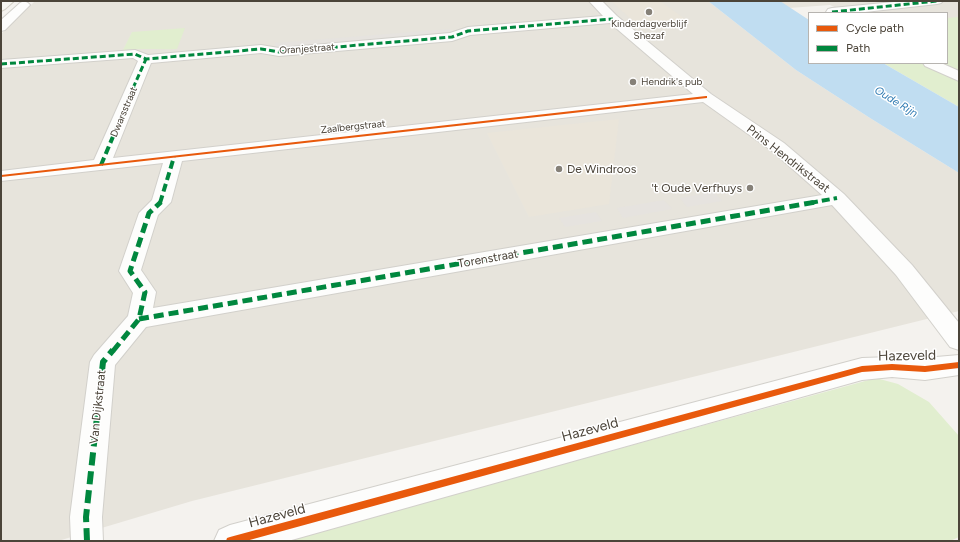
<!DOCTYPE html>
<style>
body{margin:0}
#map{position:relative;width:960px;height:542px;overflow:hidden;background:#f4f2ee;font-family:Figtree,sans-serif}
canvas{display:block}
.frame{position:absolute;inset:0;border:2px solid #4b4439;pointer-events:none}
.legend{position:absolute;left:808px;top:12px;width:140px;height:52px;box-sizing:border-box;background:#fff;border:1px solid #b7b4b0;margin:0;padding:5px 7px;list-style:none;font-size:12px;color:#4b4439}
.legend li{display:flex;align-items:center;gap:8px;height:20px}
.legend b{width:20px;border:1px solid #b7b4b0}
</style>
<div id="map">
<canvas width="960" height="542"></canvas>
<div class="frame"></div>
<ul class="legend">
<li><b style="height:5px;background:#e8590c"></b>Cycle path</li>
<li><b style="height:5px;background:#00873e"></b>Path</li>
</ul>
</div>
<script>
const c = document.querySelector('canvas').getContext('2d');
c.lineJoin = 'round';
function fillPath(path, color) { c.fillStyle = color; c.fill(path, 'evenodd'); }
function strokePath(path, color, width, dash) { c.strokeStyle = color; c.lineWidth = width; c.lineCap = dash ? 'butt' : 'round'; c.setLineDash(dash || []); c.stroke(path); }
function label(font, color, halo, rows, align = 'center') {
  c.font = font + ' Figtree,sans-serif'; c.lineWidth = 3; c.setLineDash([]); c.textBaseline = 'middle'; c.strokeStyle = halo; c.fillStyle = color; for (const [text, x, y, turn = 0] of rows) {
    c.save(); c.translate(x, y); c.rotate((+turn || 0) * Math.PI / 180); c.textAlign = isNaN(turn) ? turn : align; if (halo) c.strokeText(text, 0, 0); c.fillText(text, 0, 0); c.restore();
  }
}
fillPath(new Path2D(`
 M47,1h661l88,69 74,48 89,55v138l-767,190 -134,40h-57v-507l33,-32z
 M777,1h182v23l-12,2v-13h-100l-17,-8 -41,3z`), '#e7e4dc');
fillPath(new Path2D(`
 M625,1h35l28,20 -7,3 -39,5 -30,-27z
 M619,119l-10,85 -80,13 -42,-84z`), '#eae5da');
fillPath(new Path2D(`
 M959,17v90l-76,-44h64v-45z
 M185,28l-8,21c-18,1 -36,-1 -54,1l9,-18z
 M876,378l22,6 31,18 30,34v101l-9,4h-666z`), '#e1eecf');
fillPath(new Path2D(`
 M450,29l2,4 -176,15 -1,-5z
 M714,192l8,9 -35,6 -7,-9z
 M664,200l8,9 -49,9 -6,-10z
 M596,212l6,9 -37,6 -6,-9z`), '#e6e3df');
fillPath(new Path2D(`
 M708,1h72l29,19v43h74l76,44v66l-89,-55 -74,-48z`), '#c0ddf1');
const minor = new Path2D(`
 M24,1l4,2 2,2 -25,25 -4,1v-11l19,-17z
 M589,1h13l15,15 94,78 73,49 60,51 68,71 47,58v27l-9,-3 -54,-72 -64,-70 -686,122 -31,38 -13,152 1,24h-32l-1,-24 20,-155 4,-7 34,-39 5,-23 -14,-22 20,-58 13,-13 11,-37 -162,18v-10l93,-11 44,-99 -5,-3 -132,10v-8l134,-10 13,5 113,-10 18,3 171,-15 18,-6 135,-11zM610,23l83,71 -580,64 38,-95 110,-10 18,3 173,-15 18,-6zM703,102l69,49 50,44 -669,113 3,-16 -15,-22 17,-55 13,-13 11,-41z
 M904,1h39l-2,2 -4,1 -81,9 -30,-1 2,-3 4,-1z
 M923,63h18l18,8v10l-34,-15z
 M959,355v20l-34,5 -33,-3 -30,3 -574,161h-74l5,-11 11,-5 632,-167 30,-1 33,1z`);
const secondary = new Path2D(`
 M1,1h13l-9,8 -4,2z`);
strokePath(minor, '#d2d0cb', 2);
strokePath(secondary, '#d3cfc5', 2);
fillPath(minor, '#fdfdfc');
fillPath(secondary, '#f7f6f1');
strokePath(new Path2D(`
 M832,12l105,-11
 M1,64l134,-10 11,5 115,-10 18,3 173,-15 16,-6 145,-12
 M133,88l13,-29`), '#00873e', 3, [6, 3]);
strokePath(new Path2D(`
 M101,165l33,-78
 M160,203l14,-46
 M810,203l27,-5`), '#00873e', 4, [8, 4]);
strokePath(new Path2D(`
 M139,319l677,-117
 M113,351l26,-32 6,-27 -15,-21 19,-58 12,-11`), '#00873e', 5, [10, 5]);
strokePath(new Path2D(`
 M87,541l-1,-24 17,-155 10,-12`), '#00873e', 6, [13, 6]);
fillPath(new Path2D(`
 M706,96h1v2l-706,79v-2z
 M959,362v6l-34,4 -33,-2 -30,2 -616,169h-20l1,-3 3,-1 632,-171 30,-2 33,2z`), '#e8590c');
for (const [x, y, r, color] of [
 [649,12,4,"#868178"],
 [633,82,4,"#868178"],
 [559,169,4,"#868178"],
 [750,188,4,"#868178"]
]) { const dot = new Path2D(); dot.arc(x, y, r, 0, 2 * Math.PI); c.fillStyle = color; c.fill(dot); strokePath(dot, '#fff', 1.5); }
label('10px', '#4b4439', '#fff', [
 ["Kinderdagverblijf",649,24],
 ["Shezaf",649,36],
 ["Hendrik's pub",641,82,"left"]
]);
label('10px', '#4b4439', '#fff', [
 ["Oranjestraat",307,49,-4],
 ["Dwarsstraat",124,112,-67],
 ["Zaalbergstraat",353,127,-6]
]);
label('italic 11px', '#2e7ab2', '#fff', [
 ["Oude Rijn",896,102,32]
]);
label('12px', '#4b4439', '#fff', [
 ["Prins Hendrikstraat",788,159,38],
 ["Torenstraat",488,259,-10],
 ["Van Dijkstraat",98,407,-84]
]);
label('12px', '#4b4439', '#fff', [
 ["De Windroos",567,169],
 ["'t Oude Verfhuys",742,188,"right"]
], 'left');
label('14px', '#4b4439', '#fff', [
 ["Hazeveld",907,356,-1],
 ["Hazeveld",590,430,-15],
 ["Hazeveld",277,516,-15]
]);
</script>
